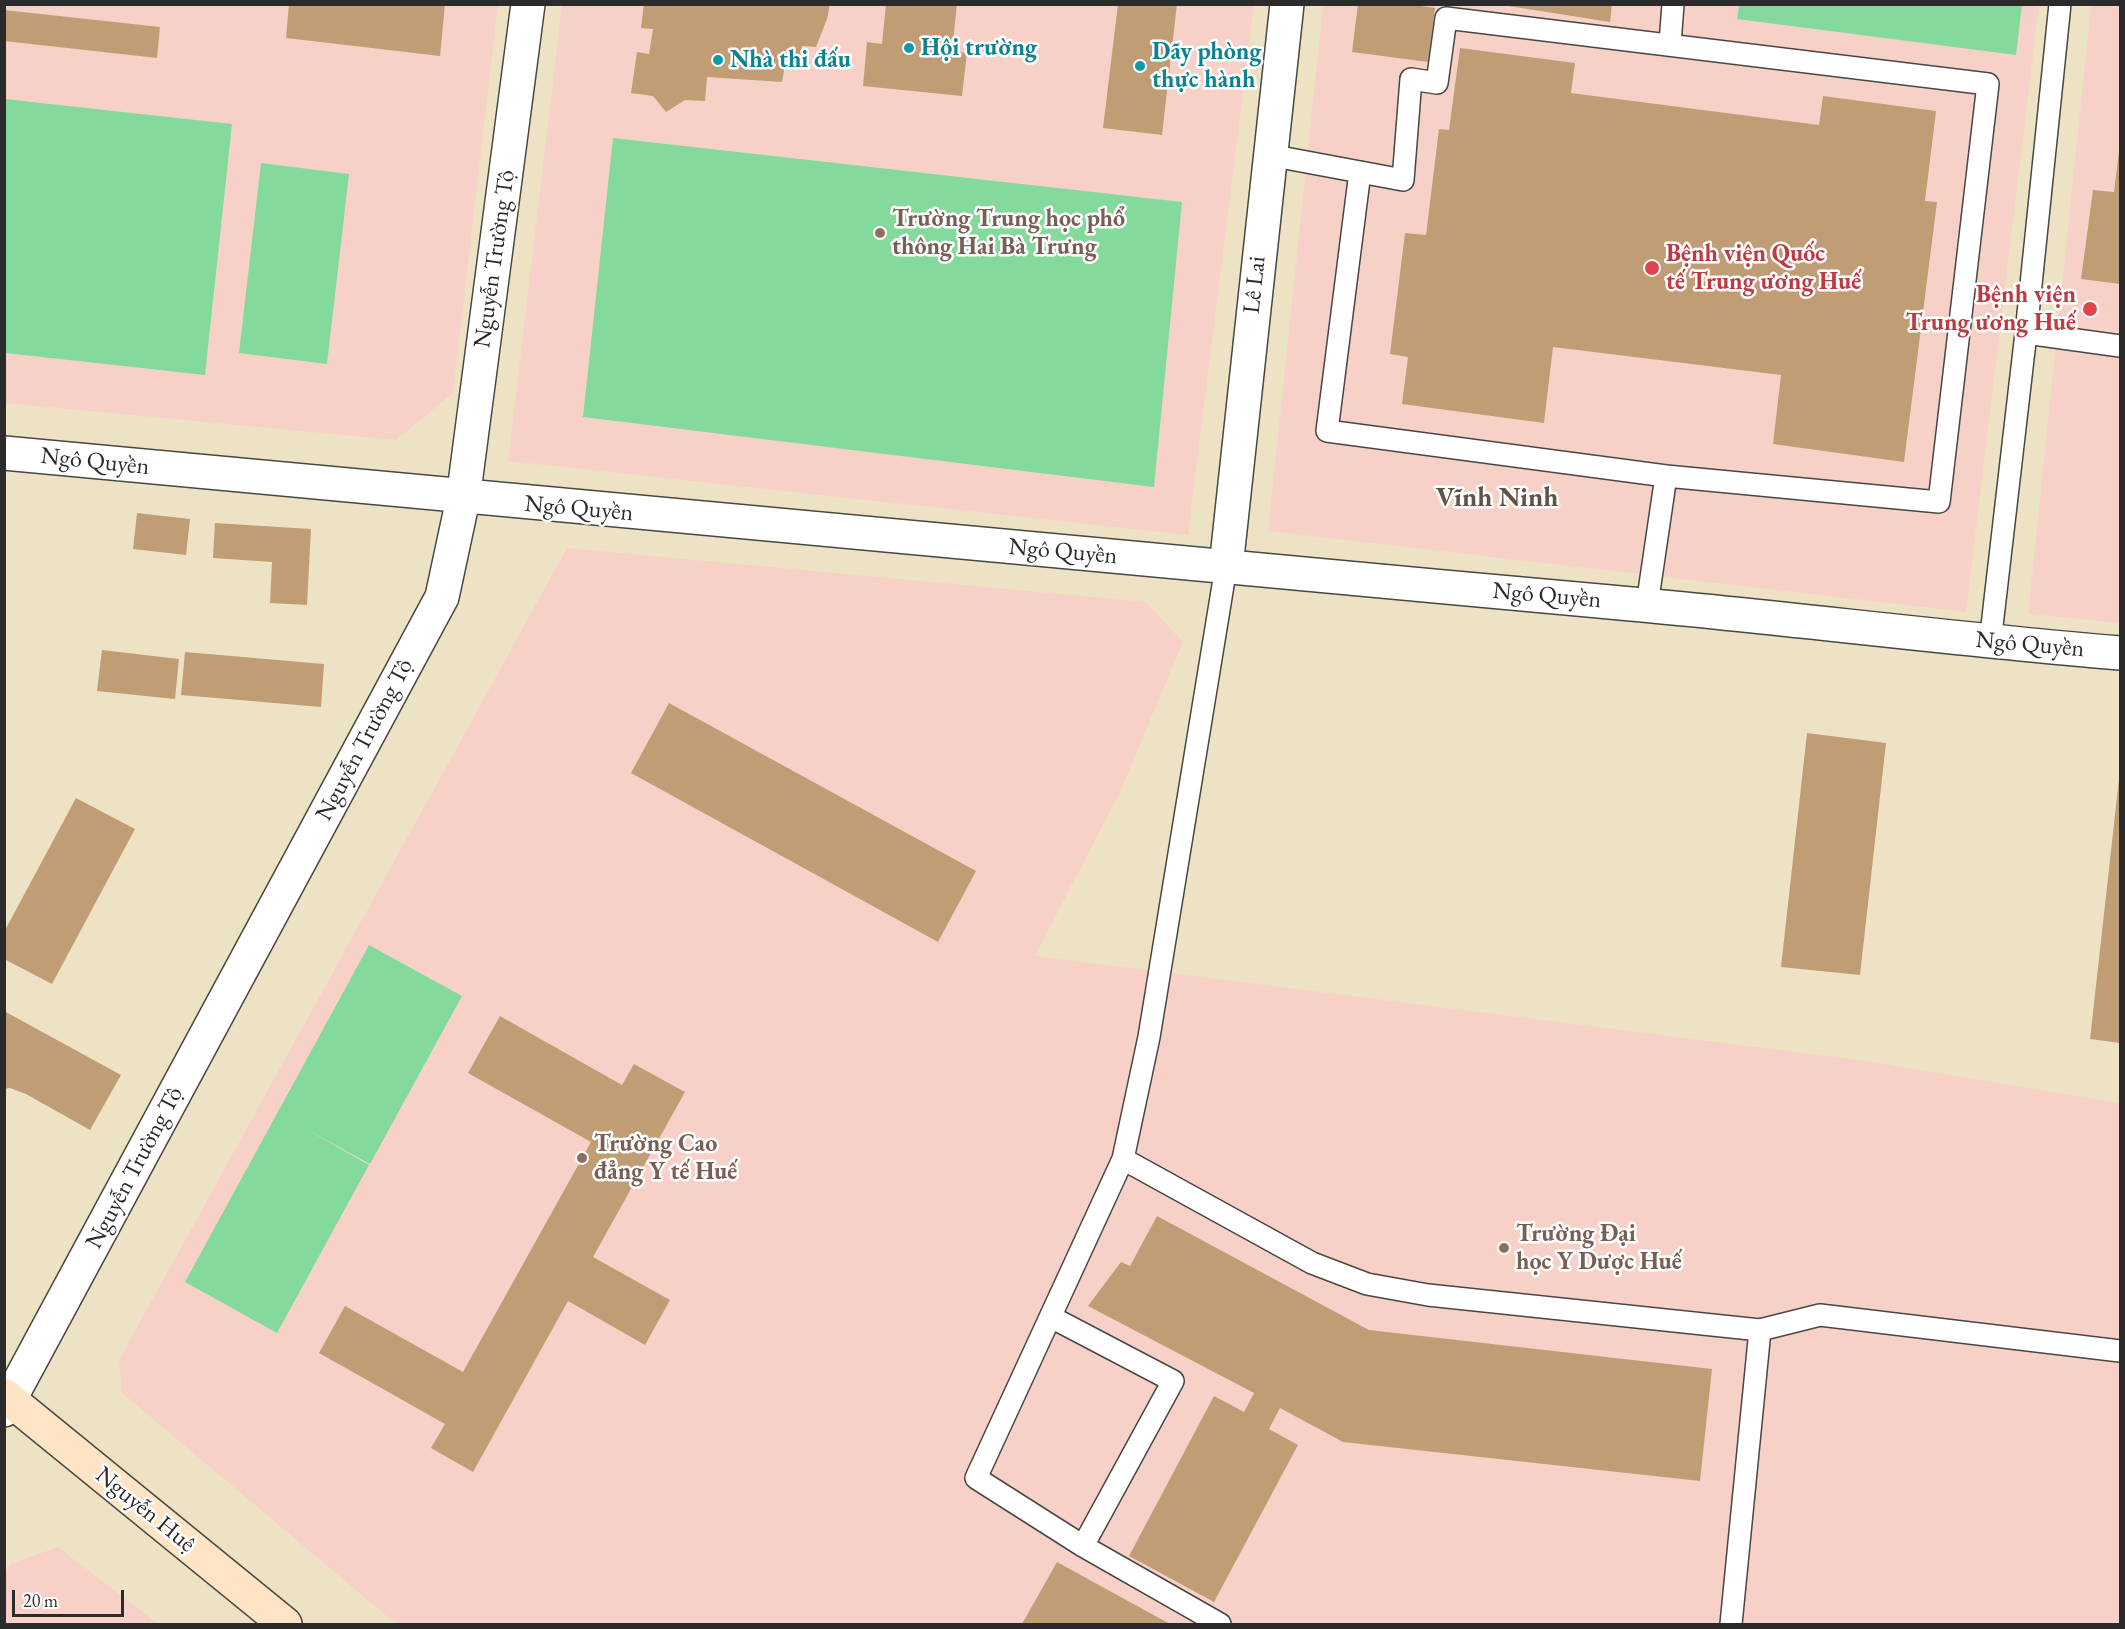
<!DOCTYPE html>
<meta charset="utf-8">
<style>
body{margin:0}
#map{position:relative;width:2125px;height:1629px;overflow:hidden;background:#ede3c4;font-family:"EB Garamond",serif}
canvas{display:block}
.frame{position:absolute;inset:0;border:6px solid #2b2b2b;pointer-events:none}
.scale{position:absolute;left:12px;top:1590px;width:112px;height:27px;box-sizing:border-box;border:3px solid #2b2b2b;border-top:0;padding-left:8px;font-size:18px;line-height:21px;white-space:nowrap;color:#2b2b2b;-webkit-text-stroke:4px #fff;paint-order:stroke}
</style>
<div id="map">
<canvas width="2125" height="1629"></canvas>
<div class="frame"></div>
<div class="scale">20 m</div>
</div>
<script>
const c = document.querySelector('canvas').getContext('2d');
c.lineJoin = 'round';
function fillPath(path, color) { c.fillStyle = color; c.fill(path, 'evenodd'); }
function strokePath(path, color, width, dash) { c.strokeStyle = color; c.lineWidth = width; c.lineCap = dash ? 'butt' : 'round'; c.setLineDash(dash || []); c.stroke(path); }
function label(font, color, halo, rows, align = 'center') {
  c.font = font + ' "EB Garamond",serif'; c.lineWidth = 5; c.setLineDash([]); c.textBaseline = 'middle'; c.strokeStyle = halo; c.fillStyle = color; for (const [text, x, y, turn = 0] of rows) {
    c.save(); c.translate(x, y); c.rotate((+turn || 0) * Math.PI / 180); c.textAlign = isNaN(turn) ? turn : align; if (halo) c.strokeText(text, 0, 0); c.fillText(text, 0, 0); c.restore();
  }
}
fillPath(new Path2D(`
 M4,5h494l-45,388 -57,47 -391,-37z
 M562,5h692l-66,530 -680,-74z
 M1323,5h716l-73,607 -698,-81z
 M2091,5h29v618l-92,-9z
 M567,548l579,54 37,40 -63,150 -85,164 824,104 261,43v521h-1724l-274,-231 -3,-33z
 M58,1547l100,77h-153v-50l5,-10z`), '#f7d1c8');
fillPath(new Path2D(`
 M1739,5v-1l283,1 -6,50 -279,-36z
 M5,99l227,25 -27,251 -200,-22z
 M613,138l569,64 -28,285 -571,-70z
 M261,163l88,11 -22,190 -88,-11z
 M369,945l93,51 -92,168 -66,-36 65,37 -92,168 -92,-51z`), '#84da9d');
fillPath(new Path2D(`
 M289,4h156l-5,52 -154,-18z
 M644,4h186l-3,15 -11,28 -14,-1 -3,20 -14,-1 -3,17 -75,-5 -2,24 -20,-1 -19,12 -13,-16 -22,-3 6,-41 12,2 4,-25 -12,-1z
 M886,4h71l-5,47 15,2 -5,43 -99,-10 4,-44 15,2z
 M1118,4h59l-15,131 -59,-7z
 M1358,4h49l28,4 -7,54 -76,-10z
 M1496,4h116l-2,18z
 M4,10l156,17 -3,31 -153,-17z
 M1460,48l115,15 -4,30 248,32 4,-29 113,15 -11,90 12,1 -33,260 -131,-18 8,-69 -228,-28 -9,76 -142,-19 6,-47 -18,-3 15,-121 21,2 13,-106 10,1z
 M2119,151l1,133 -39,-5 12,-89 21,2z
 M137,513l53,6 -4,36 -53,-6z
 M215,523l96,6 -4,76 -37,-2 2,-41 -59,-4z
 M102,650l77,9 -4,40 -78,-8z
 M185,652l139,12 -3,43 -140,-12z
 M669,703l307,168 -38,71 -307,-169z
 M1807,733l79,10 -26,232 -79,-8z
 M2119,779h1v264l-30,-4z
 M76,798l59,31 -83,155 -48,-25v-27z
 M4,1011l117,64 -31,55 -64,-36 -16,-6 -6,1z
 M500,1016l122,69 12,-21 51,28 -92,165 77,43 -25,45 -77,-44 -95,171 -42,-24 14,-24 -126,-71 26,-47 118,66 128,-230 -123,-69z
 M1157,1216l212,114 343,39 -12,112 -357,-39 -63,-34 -11,21 29,16 -84,157 -85,-46 85,-160 30,16 10,-19 -166,-87 33,-44 9,4z
 M1057,1562l113,62h-148z`), '#c19d75');
const lane = new Path2D(`
 M1670,44l3,-40
 M1269,155l134,25 8,-101 26,4 9,-65 542,66 -49,418 -273,-26 -339,-45 33,-259
 M2026,333l94,13
 M1647,605l19,-129
 M1990,643l36,-310 34,-329
 M1123,1159l189,104 55,21 61,11 332,35 60,-15 300,36
 M1051,1317l122,64 -90,165
 M1220,1624l-137,-78 -107,-68 147,-319 26,-122 77,-470
 M1731,1624l29,-294`);
const street = new Path2D(`
 M4,453c536,53 1071,100 1606,149 171,15 340,37 510,51
 M1226,567l61,-563
 M4,1410l438,-813 21,-98 65,-495`);
const secondary = new Path2D(`
 M4,1395l281,229`);
strokePath(lane, '#484742', 24);
strokePath(street, '#484742', 36);
strokePath(secondary, '#484742', 36);
strokePath(lane, '#fff', 21);
strokePath(street, '#fff', 33);
strokePath(secondary, '#ffe4c6', 33);
for (const [x, y, r, color] of [
 [909,48,6,"#0f9aa8"],
 [718,60,6,"#0f9aa8"],
 [1140,66,6,"#0f9aa8"],
 [880,233,6,"#8d6e63"],
 [1652,268,8,"#e0444e"],
 [2090,309,8,"#e0444e"],
 [582,1158,6,"#8d6e63"],
 [1504,1248,6,"#8d6e63"]
]) { const dot = new Path2D(); dot.arc(x, y, r, 0, 2 * Math.PI); c.fillStyle = color; c.fill(dot); strokePath(dot, '#fff', 2); }
label('bold 24px', '#0d838f', '#fff', [
 ["Hội trường",921,48],
 ["Dãy phòng",1152,52],
 ["thực hành",1152,80],
 ["Nhà thi đấu",730,60]
], 'left');
label('bold 24px', '#785e54', '#fff', [
 ["Trường Trung học phổ",892,219],
 ["thông Hai Bà Trưng",892,247],
 ["Trường Cao",594,1144],
 ["đẳng Y tế Huế",594,1172],
 ["Trường Đại",1516,1234],
 ["học Y Dược Huế",1516,1262]
], 'left');
label('bold 24px', '#be3a42', '#fff', [
 ["Bệnh viện Quốc",1666,254],
 ["tế Trung ương Huế",1666,282],
 ["Bệnh viện",2076,295,"right"],
 ["Trung ương Huế",2076,323,"right"]
], 'left');
label('24px', '#2b2b2b', '#fff', [
 ["Nguyễn Trường Tộ",495,259,-82],
 ["Lê Lai",1255,285,-84],
 ["Ngô Quyền",95,462,6],
 ["Ngô Quyền",579,509,5],
 ["Ngô Quyền",1063,552,5],
 ["Ngô Quyền",1547,596,5],
 ["Ngô Quyền",2030,645,5],
 ["Nguyễn Trường Tộ",365,740,-62],
 ["Nguyễn Trường Tộ",135,1168,-62],
 ["Nguyễn Huệ",145,1510,39]
]);
label('bold 27px', '#605345', '#fff', [
 ["Vĩnh Ninh",1497,499]
]);
</script>
